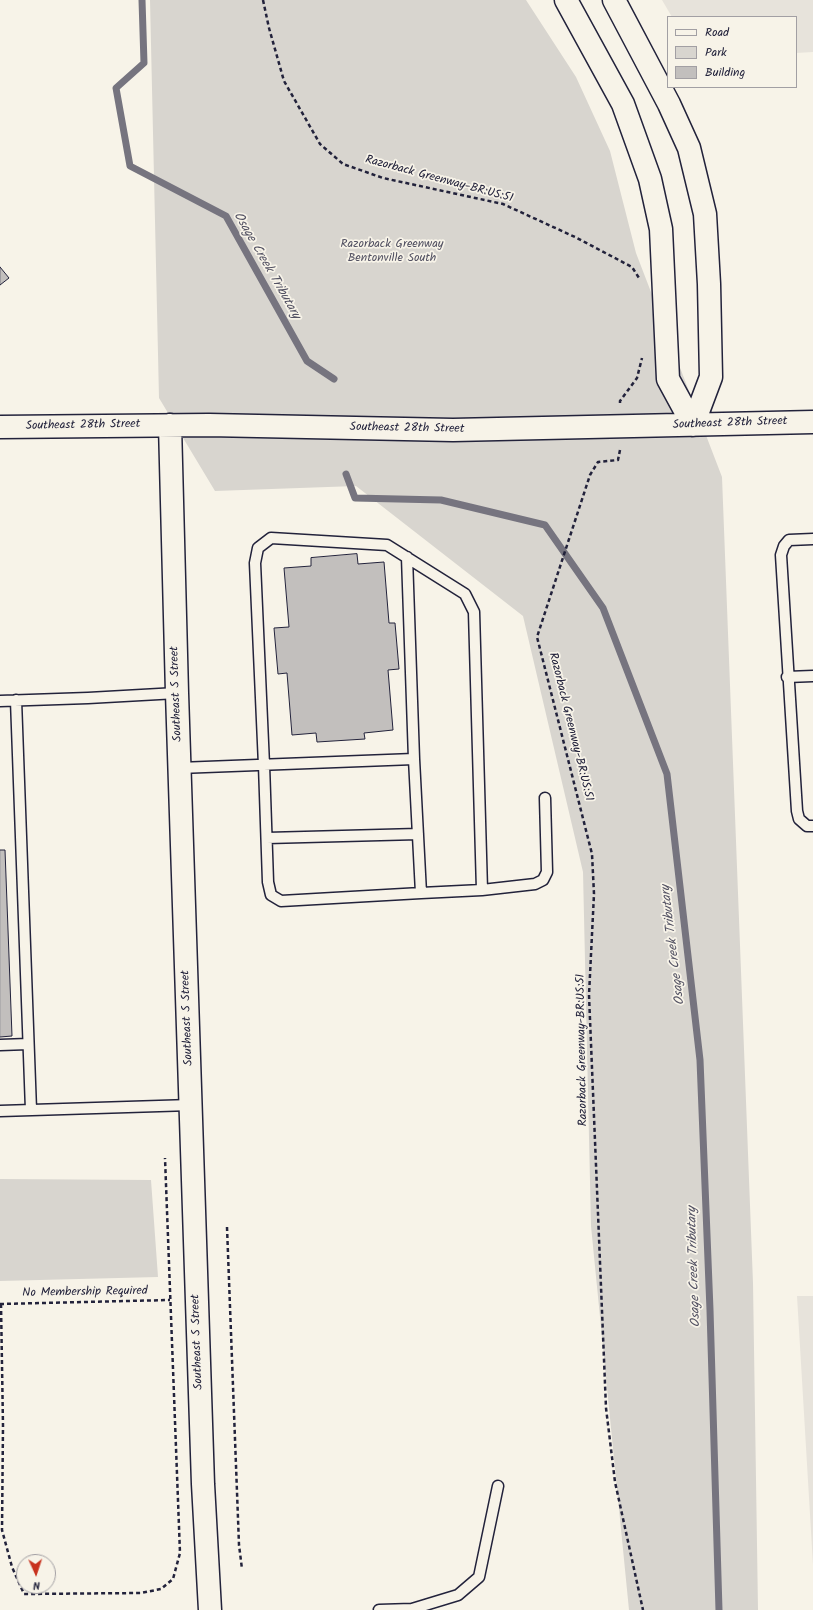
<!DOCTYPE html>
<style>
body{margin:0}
#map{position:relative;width:813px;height:1610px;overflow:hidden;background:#f7f3e8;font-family:Kalam,sans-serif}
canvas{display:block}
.legend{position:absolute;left:667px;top:16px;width:130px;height:72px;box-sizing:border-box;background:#f7f3e8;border:1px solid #a29fa3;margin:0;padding:5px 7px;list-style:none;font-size:12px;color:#22223b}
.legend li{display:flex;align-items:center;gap:8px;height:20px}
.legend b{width:20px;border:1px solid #a29fa3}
.north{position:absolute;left:16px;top:1554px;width:40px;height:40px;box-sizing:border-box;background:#f7f3e8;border:1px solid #a29fa3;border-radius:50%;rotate:177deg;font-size:11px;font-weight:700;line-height:16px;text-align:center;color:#22223b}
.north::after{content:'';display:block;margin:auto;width:14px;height:18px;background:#c8321e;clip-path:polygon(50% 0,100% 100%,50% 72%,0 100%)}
</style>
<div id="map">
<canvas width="813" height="1610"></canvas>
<ul class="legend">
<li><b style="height:5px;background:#f7f3e8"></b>Road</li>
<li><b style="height:11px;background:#d8d5cf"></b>Park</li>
<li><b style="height:11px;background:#c2bfbd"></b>Building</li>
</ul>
<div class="north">N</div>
</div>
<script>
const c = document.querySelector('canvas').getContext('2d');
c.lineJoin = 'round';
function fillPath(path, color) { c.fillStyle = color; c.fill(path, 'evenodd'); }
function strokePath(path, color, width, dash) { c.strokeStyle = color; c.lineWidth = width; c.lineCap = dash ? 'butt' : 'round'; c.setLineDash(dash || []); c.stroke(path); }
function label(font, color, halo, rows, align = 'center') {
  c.font = font + ' Kalam,sans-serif'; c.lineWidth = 3.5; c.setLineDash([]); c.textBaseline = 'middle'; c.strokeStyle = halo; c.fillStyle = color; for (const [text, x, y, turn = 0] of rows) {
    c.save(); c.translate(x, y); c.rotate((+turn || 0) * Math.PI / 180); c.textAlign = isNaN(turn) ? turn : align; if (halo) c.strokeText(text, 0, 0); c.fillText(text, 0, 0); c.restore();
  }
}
fillPath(new Path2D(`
 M662,0h151v52l-17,1v-36h-124z
 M797,1296h16v269z`), '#e7e3db');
fillPath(new Path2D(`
 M150,0h376l50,77 34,74 26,102 86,224 31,806 5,327h-129l-38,-384 -8,-354 -60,-256 -167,-130 -141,5 -56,-93z
 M0,1179l151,1 7,97 -158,4z`), '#d8d5cf');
strokePath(new Path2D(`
 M142,0l2,63 -28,25 14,78 96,50 81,145 27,18
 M346,474l9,24 86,2 104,25 58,83 64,166 33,286 10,250 9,300`), '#76747f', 7);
const building = new Path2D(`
 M0,267l9,11 -9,7z
 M357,554l1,10 26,-2 5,61h6l4,46 -11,1 5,60 -29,3 1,6 -48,3 -1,-9 -24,2 -5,-62 -9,1 -4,-46 15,-1 -5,-59 27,-2v-8z
 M0,850h5l7,186 -12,1z`);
fillPath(building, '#c2bfbd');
strokePath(building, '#22223b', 1);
const lane = new Path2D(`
 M813,539l-24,1 -5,6 -3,9 16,256 2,8 8,7h6
 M407,557l7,202 7,134 -140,8 -10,-6 -3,-13 -4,-117 -9,-202 3,-15 13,-10 116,7 78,49 9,18 8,278
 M787,677l26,-1
 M16,700l15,410
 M0,701l88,-3 89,-5
 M179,768l235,-9
 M267,838l151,-4
 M421,893l61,-3 53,-6 8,-4 4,-8 -2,-74
 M0,1045l28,-1
 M0,1111l191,-6
 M379,1610l33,-1 46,-14 21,-18 19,-91`);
const secondary = new Path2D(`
 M566,0l57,104 27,75 11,50 7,150 25,46
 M614,0l55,104 20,44 16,66 4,70 2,93 -18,48
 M170,425l7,268 26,791 7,126
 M0,427l209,-2 244,5 360,-8`);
strokePath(lane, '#22223b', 13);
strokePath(secondary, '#22223b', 25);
strokePath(new Path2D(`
 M263,0l6,28 15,53 36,63 23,20 40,14 120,26 72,33 57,30 7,11
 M620,403v-2l17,-23 5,-20
 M620,450l-2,10 -20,2 -8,13 -53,162 55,217 2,40 -5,101 17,413 9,74 28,128
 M227,1227l12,318 3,24
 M0,1304l170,-4
 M1,1304l2,122 -1,104 10,37 12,27 117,-1 20,-4 12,-10 7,-26 -15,-395`), '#22223b', 2.5, [4, 3]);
strokePath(lane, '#f7f3e8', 10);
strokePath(secondary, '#f7f3e8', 22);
label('12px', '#22223b', '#f7f3e8', [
 ["Razorback Greenway-BR:US:51",439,180,15],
 ["Southeast 28th Street",730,424,-2],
 ["Southeast 28th Street",83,426,-1],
 ["Southeast 28th Street",407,429,1],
 ["Southeast S Street",177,694,-92],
 ["Razorback Greenway-BR:US:51",570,727,76],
 ["Southeast S Street",188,1018,-92],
 ["Razorback Greenway-BR:US:51",583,1050,-91],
 ["No Membership Required",85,1293,-1],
 ["Southeast S Street",198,1342,-92]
]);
label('12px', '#504f60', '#f7f3e8', [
 ["Razorback Greenway",392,245],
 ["Bentonville South",392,259]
]);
label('italic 13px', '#535263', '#f7f3e8', [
 ["Osage Creek Tributary",266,266,60],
 ["Osage Creek Tributary",674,945,-97],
 ["Osage Creek Tributary",695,1267,-92]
]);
</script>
